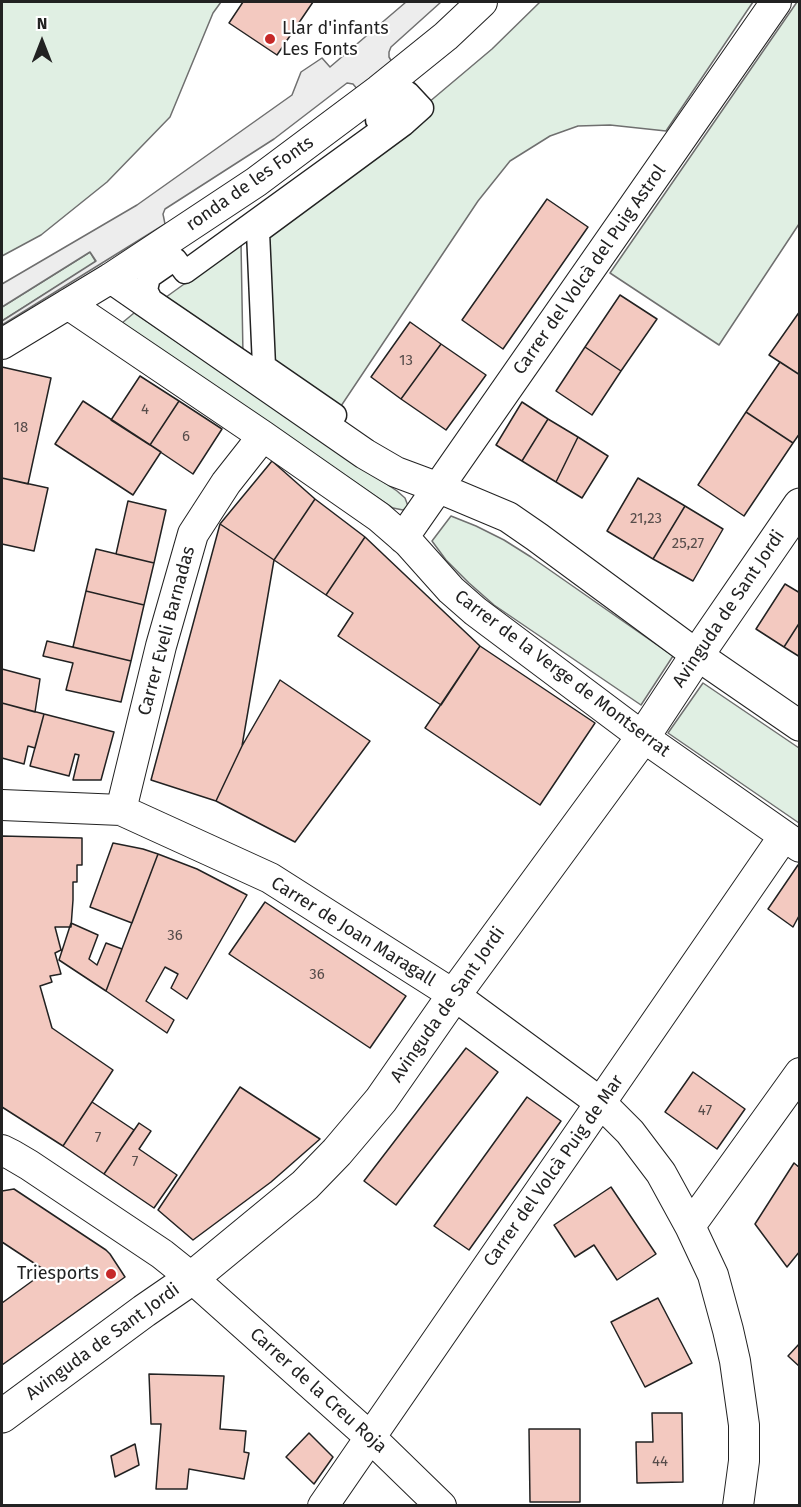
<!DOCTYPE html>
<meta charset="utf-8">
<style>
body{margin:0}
#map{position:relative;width:801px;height:1507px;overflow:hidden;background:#fff;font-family:"Fira Sans",sans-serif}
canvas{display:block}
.frame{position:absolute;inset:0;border:3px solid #222;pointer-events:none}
.north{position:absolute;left:12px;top:12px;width:60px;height:60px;-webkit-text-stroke:4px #fff;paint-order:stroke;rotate:0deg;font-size:16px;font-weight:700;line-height:24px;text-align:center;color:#222}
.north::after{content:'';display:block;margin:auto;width:21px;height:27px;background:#222;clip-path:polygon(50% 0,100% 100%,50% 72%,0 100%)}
</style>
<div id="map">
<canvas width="801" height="1507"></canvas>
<div class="frame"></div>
<div class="north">N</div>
</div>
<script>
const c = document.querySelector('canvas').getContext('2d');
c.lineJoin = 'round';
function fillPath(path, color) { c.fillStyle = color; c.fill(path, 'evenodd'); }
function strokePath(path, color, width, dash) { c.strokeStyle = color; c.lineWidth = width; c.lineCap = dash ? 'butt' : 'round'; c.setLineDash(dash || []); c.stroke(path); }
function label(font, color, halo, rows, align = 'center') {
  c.font = font + ' "Fira Sans",sans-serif'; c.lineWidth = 4.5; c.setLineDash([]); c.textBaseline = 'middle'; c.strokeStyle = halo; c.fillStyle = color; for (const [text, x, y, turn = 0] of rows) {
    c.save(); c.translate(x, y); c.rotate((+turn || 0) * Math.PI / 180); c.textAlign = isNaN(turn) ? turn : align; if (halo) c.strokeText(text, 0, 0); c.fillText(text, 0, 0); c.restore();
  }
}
const green = new Path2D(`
 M2,2h219l-8,11 -43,104 -63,65 -66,53 -39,21z
 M540,2h213l-87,129 -56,-6 -32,1 -28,10 -40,25 -32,40 -143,214 -71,-49 -6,-134 164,-124 70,-59z
 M797,2h3l-1,222 -80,121 -109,-72z
 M241,243l2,112 -81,-55z
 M90,252l6,10 -94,59v-14z
 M134,313l263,178 8,7 3,8 -5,4 -10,-2 -271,-185z
 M451,516l25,10 28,14 27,17 142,99 -32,49 -147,-100 -25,-22 -23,-23 -14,-19z
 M703,683l96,65v75l-131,-90z`);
fillPath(green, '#e0efe3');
strokePath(green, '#6f6f6f', 1.5);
const parking = new Path2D(`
 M406,2h35l-50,45 -2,5v5l3,5 -34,28 -5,-6 -6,-1 -73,56 -109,70 -2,5 2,10 -163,101v-4l94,-60 -6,-9 -88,55v-23l135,-79 155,-110 9,-23 21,-14 8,9z`);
fillPath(parking, '#ededed');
strokePath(parking, '#6f6f6f', 1.5);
const building = new Path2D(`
 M243,2h70l-36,53 -48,-32z
 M547,199l41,28 -85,122 -41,-29z
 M620,295l37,24 -36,52 -36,-24z
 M800,311v64l-31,-20z
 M410,322l31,22 -40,55 -30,-22z
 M441,344l45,31 -40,55 -45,-31z
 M585,347l36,24 -29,44 -36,-24z
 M780,362l20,13v58l-7,10 -47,-31z
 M2,367l49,11 -23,106 -26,-6z
 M140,376l39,25 -29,44 -39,-25z
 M83,401l78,51 -28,43 -78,-51z
 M179,401l43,28 -29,45 -43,-29z
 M522,402l26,17 -26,42 -26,-16z
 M746,412l47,31 -49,73 -46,-31z
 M548,419l30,18 -22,45 -34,-21z
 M578,437l30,19 -26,42 -26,-16z
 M272,461l43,38 -41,61 -54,-36z
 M2,478l46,10 -14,63 -32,-7z
 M638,478l47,28 -32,53 -46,-28z
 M315,499l50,38 -39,58 -52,-35z
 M128,501l38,9 -12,53 -38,-9z
 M685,506l38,23 -30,52 -40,-22z
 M220,524l54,36 -32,186 -26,55 -65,-21z
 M365,537l115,109 -39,59 -103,-69 15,-23 -27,-18z
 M96,549l58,14 -10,42 -58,-14z
 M785,584l15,9v29l-16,25 -28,-18z
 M86,591l58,14 -13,56 -58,-14z
 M800,622v35l-16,-10z
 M47,641l84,20 -10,41 -55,-12 7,-27 -30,-7z
 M480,646l115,77 -55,82 -115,-77z
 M2,669l38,10 -5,33 -33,-9z
 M280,680l90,61 -75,101 -79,-41 26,-55z
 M2,703l42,11 -9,34 -7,-2 -4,18 -22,-6z
 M44,714l70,18 -13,48h-28l6,-25 -4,-1 -6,22 -39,-10z
 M2,836l80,2v27h-5v17h-4v18l-2,27h-16l6,23 -6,3 6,21 -11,2 2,6 -12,4 12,42 61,42 -50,76 -61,-39z
 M113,843l30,6 15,5 -26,69 -42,-16z
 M158,854l39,15 50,26 -60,104 -16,-11 7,-14 -13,-7 -19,34 28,19 -7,13 -61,-42z
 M798,865l2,1v48l-7,13 -25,-18z
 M265,902l141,94 -36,52 -141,-94z
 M71,923l27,12 -9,24 8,6 9,-22 16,6 -16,42 -47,-31z
 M466,1048l32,24 -102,133 -32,-24z
 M693,1072l52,37 -28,40 -52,-37z
 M240,1087l80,52 -49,43 -78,58 -35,-30z
 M527,1097l34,24 -92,129 -35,-24z
 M92,1102l42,28 -30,44 -41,-28z
 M139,1123l12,8 -12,18 38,26 -23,33 -50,-34z
 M794,1163l6,5v83l-13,16 -32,-43z
 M611,1187l45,67 -39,26 -23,-35 -19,12 -21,-32z
 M14,1189l92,61 4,4 15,23 -123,88v-62l44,-32 -44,-29v-51z
 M658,1298l34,65 -47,24 -34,-65z
 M800,1343v24l-12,-11z
 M149,1374l75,2 -4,53 26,2 -2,21 5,1 -5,26 -55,-10 -2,20h-31l5,-65h-10z
 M652,1413h30l1,69 -46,1 -1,-41h17z
 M529,1429h51v73h-50z
 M309,1433l24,24 -19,27 -28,-27z
 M135,1444l4,21 -24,12 -4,-21z`);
fillPath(building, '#f3c9c0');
strokePath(building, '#222', 1.5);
const pedestrian = new Path2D(`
 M408,93l14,15 -19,17 -145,107 6,134 71,49 -5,7 -179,-122 -5,-10 3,-13 26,-18 10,13 196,-142v-5l-4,-5z`);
const minor = new Path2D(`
 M111,278l254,176 31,18 43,16 69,29 29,20 160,118 103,71
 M68,304l195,132 116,81 30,26 42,47 24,21 168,126 157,110
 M2,344l109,-66 145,-96 123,-92 67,-54 36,-34
 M403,538l373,-536
 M2,805l119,5 149,68 184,117 147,108 29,29 31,41 29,53 23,49 15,55 7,31 9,64v36l-6,45
 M121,810l40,-164 32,-112 33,-51 37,-47
 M2,1150l10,5 17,10 133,89 30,24 178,159 71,69
 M690,1226l110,-153
 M323,1506l461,-670`);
const primary = new Path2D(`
 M2,1416l142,-105 48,-33 113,-93 32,-33 44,-52 73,-105 189,-258 54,-82 103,-150`);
strokePath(pedestrian, '#222', 25);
strokePath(minor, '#222', 32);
strokePath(primary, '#222', 35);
strokePath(pedestrian, '#fff', 22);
strokePath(minor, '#fff', 30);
strokePath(primary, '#fff', 33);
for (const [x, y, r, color] of [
 [270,39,6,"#c62828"],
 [111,1274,6,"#c62828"]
]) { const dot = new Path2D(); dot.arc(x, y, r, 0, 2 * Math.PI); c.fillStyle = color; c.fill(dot); strokePath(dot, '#fff', 2); }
label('15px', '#564c4a', null, [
 ["13",406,361],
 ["4",145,410],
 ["18",21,428],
 ["6",186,437],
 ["21,23",646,519],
 ["25,27",688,544],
 ["36",175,936],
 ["36",317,975],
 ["47",705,1111],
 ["7",98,1138],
 ["7",135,1162],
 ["44",660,1462]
]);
label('18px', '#222', '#fff', [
 ["Llar d'infants",282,29],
 ["Les Fonts",282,50],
 ["Triesports",99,1274,"right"]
], 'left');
label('18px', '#222', '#fff', [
 ["ronda de les Fonts",250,184,-35],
 ["Carrer del Volcà del Puig Astrol",590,270,-55],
 ["Avinguda de Sant Jordi",729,609,-56],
 ["Carrer Eveli Barnadas",167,631,-75],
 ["Carrer de la Verge de Montserrat",562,674,37],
 ["Carrer de Joan Maragall",353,932,32],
 ["Avinguda de Sant Jordi",448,1005,-55],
 ["Carrer del Volcà Puig de Mar",554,1171,-55],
 ["Avinguda de Sant Jordi",103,1342,-36],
 ["Carrer de la Creu Roja",318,1391,42]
]);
</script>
